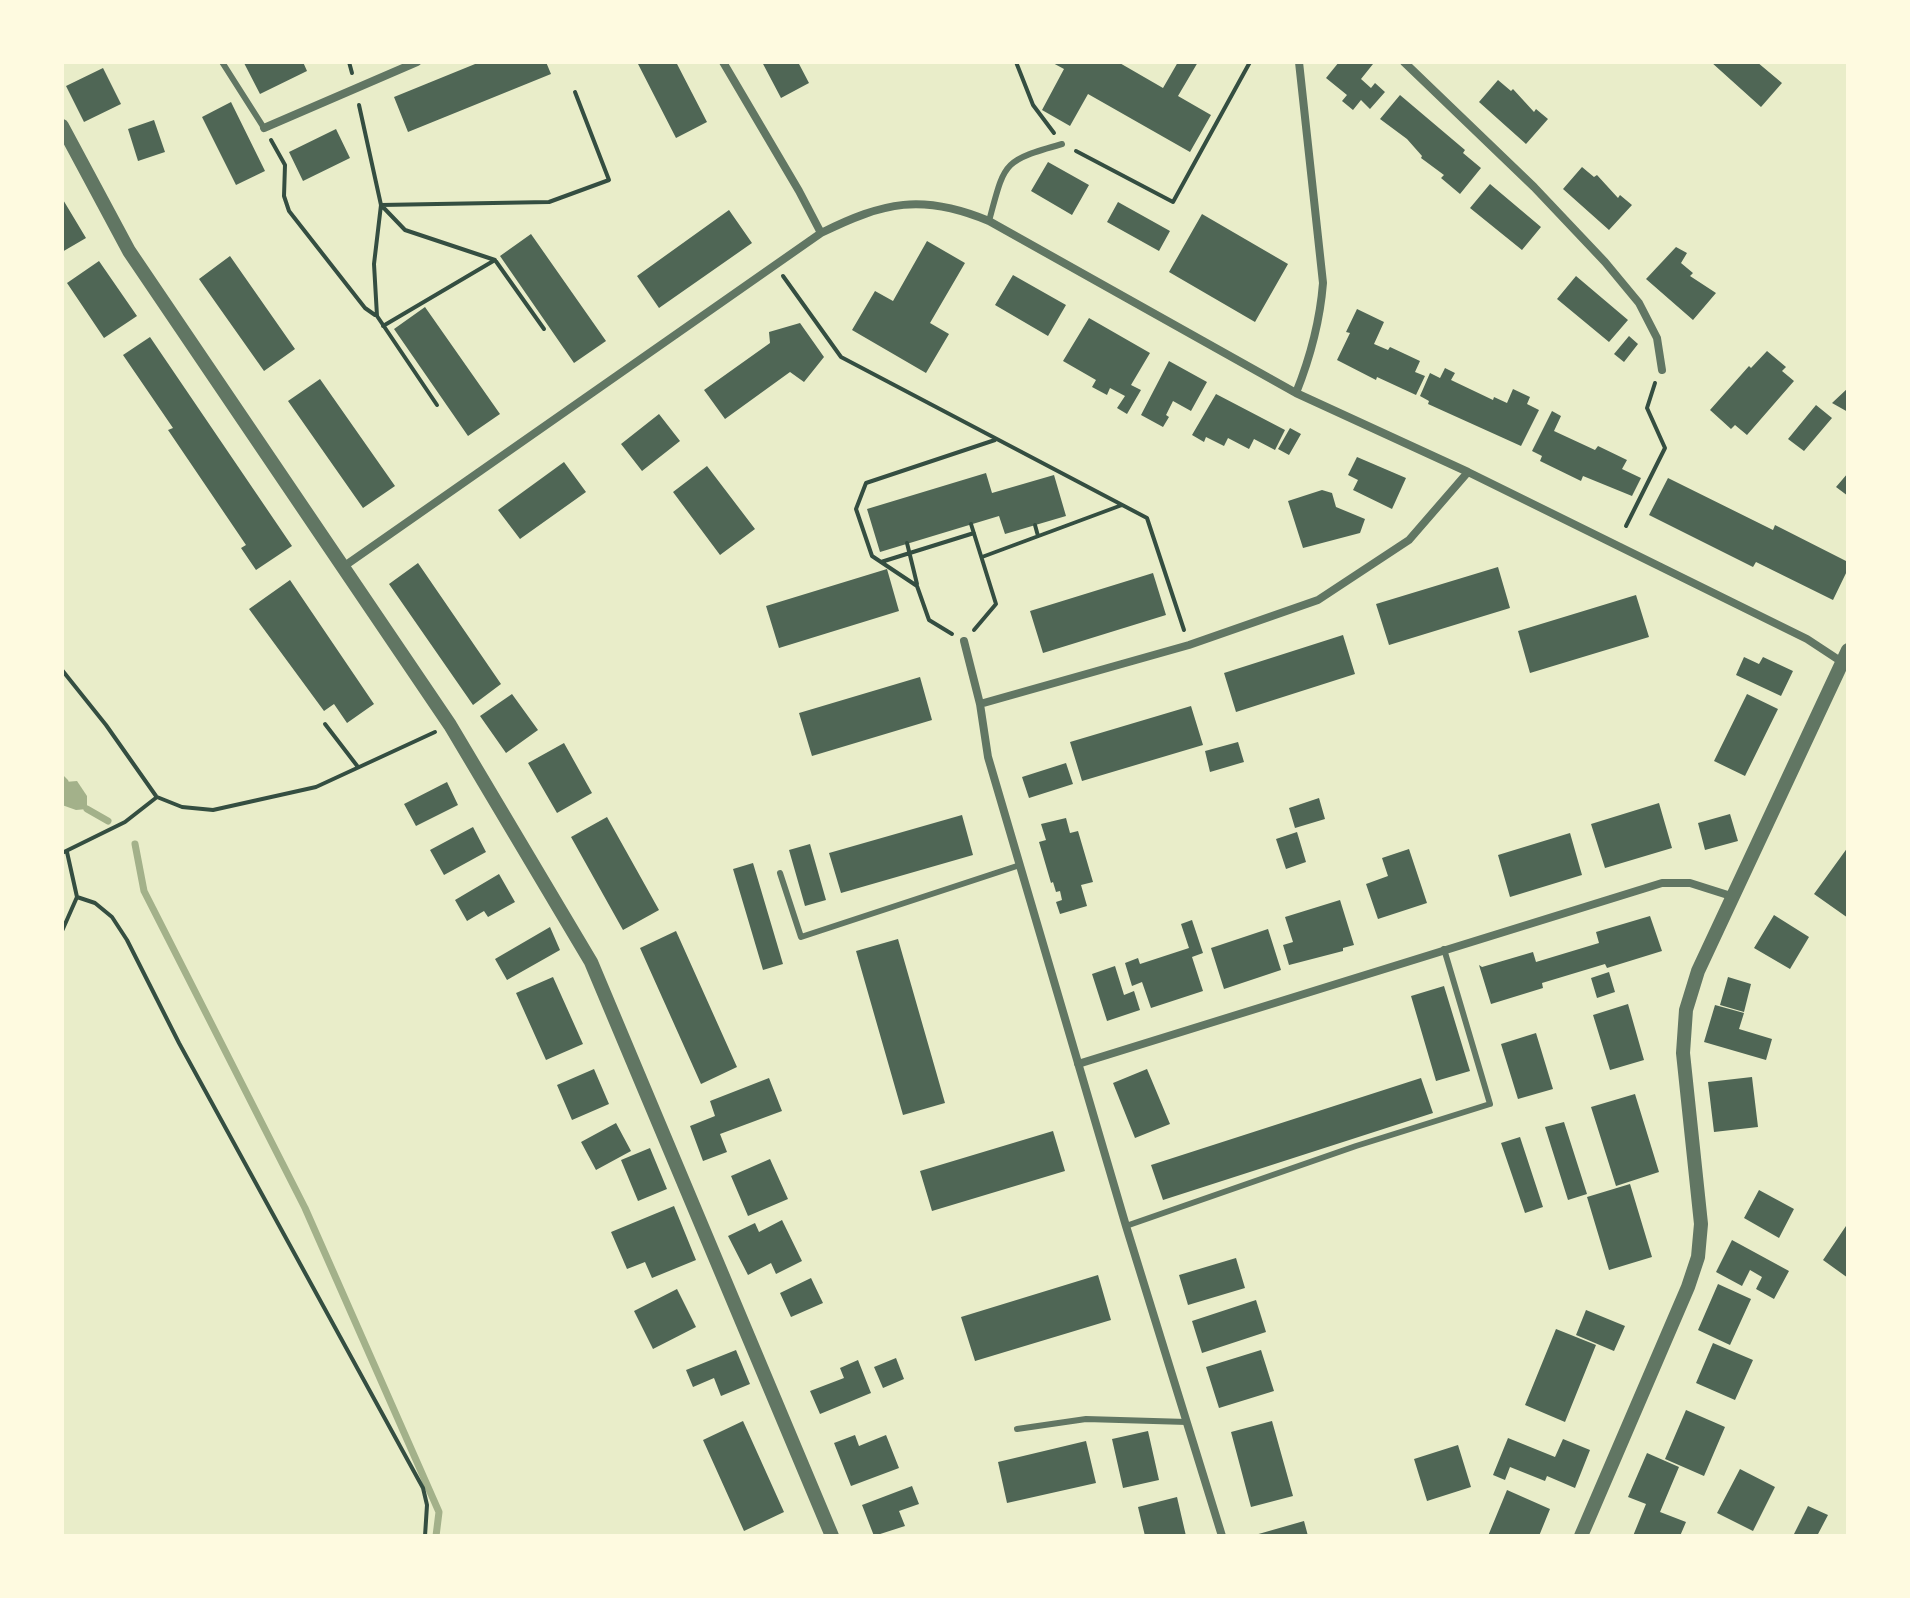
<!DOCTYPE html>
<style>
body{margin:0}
#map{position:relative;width:1910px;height:1598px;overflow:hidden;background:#e9edc9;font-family:Helvetica,sans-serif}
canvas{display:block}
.frame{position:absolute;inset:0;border:64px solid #fefae0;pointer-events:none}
</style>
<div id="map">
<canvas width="1910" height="1598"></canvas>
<div class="frame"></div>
</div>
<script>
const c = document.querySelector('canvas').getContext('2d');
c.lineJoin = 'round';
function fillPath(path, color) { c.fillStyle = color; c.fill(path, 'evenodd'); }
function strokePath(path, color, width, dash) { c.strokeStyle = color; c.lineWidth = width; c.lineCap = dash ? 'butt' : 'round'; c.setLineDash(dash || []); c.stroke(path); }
fillPath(new Path2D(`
 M77,781l10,15v13l-11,1 -14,-5v-19l3,-4z`), '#a3b18a');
strokePath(new Path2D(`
 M62,779l3,3
 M87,809l21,12
 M135,844l9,47 161,317 134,304 -3,24`), '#a3b18a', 7);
fillPath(new Path2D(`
 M247,62h56l4,9 -47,23 -16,-31z
 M480,62h66l5,12 -143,58 -14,-35z
 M637,62h39l31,60 -31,16z
 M762,62h36l11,21 -28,15z
 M1051,62h67l45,26 15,-26h20l-20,34 33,19 -21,37 -102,-58 -18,32 -28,-16 22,-41z
 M1339,62l34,2 -12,15 10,9 4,-5 10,9 -15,17 -9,-9 -8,10 -11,-9 5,-6 -21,-17z
 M1711,62h46l25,21 -21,24z
 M103,68l18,36 -37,18 -18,-36z
 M1498,80l13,11 2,-2 21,23 2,-3 12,10 -22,25 -47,-42z
 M1400,95l65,55 -2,3 18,15 -21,26 -19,-16 3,-3 -23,-17 1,-2 -15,-17 -27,-20z
 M231,102l34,69 -29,14 -34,-68z
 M154,120l11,32 -27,9 -10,-32z
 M336,129l14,29 -47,23 -14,-29z
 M1048,162l41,23 -17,30 -41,-24z
 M1582,167l12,10 3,-2 21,23 2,-3 12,10 -23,25 -46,-41z
 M1490,184l51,43 -19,23 -52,-42z
 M62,198l24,40 -24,14z
 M1118,202l52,29 -11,20 -52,-29z
 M729,210l23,33 -93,65 -22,-32z
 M1202,214l86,50 -33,58 -86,-50z
 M531,234l75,107 -32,22 -74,-107z
 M927,241l38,22 -35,60 19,11 -23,39 -74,-43 23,-39 18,10z
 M1676,247l11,6 -6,10 12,10 -3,3 26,17 -23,27 -47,-41z
 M230,256l65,93 -31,22 -65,-92z
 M99,261l38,55 -33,22 -37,-55z
 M1013,275l53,30 -18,31 -53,-31z
 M1576,276l52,44 -19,22 -52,-43z
 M425,307l75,107 -32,22 -74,-107z
 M1357,309l27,13 -10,22 14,6 2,-3 30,14 -5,11 10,4 -9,19 -39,-18 -1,3 -39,-20 13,-27 -4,-1z
 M1089,318l61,35 -19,32 10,5 -14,24 -10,-6 8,-12 -15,-8 -3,7 -15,-8 4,-7 -33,-19z
 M800,323l24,34 -20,25 -14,-10 -65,47 -21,-29 66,-47 -1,-11z
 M1629,336l9,8 -14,18 -10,-8z
 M150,337l142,209 -36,24 -15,-22 5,-3 -78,-115 5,-2 -50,-73z
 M1767,351l19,16 -4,4 12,10 -47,54 -12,-10 -4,4 -21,-19 39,-44 2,2z
 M1169,361l38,21 -16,29 -18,-10 -7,14 3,2 -6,10 -22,-12z
 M1445,368l10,5 -4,7 42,20 1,-3 13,6 6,-14 17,8 -3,7 12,6 -18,36 -93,-42 1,-3 -9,-5 10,-23 10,5z
 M320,379l75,107 -32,22 -75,-107z
 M1848,388v24l-16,-9z
 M1216,394l69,36 -10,20 -21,-11 -5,10 -21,-11 -4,8 -18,-9 -2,5 -12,-7z
 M1816,405l16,13 -28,33 -16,-12z
 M1552,411l9,5 -7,15 41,19 3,-4 29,14 -5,9 19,9 -9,18 -49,-20 -2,5 -41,-20 2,-5 -10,-5z
 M659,414l21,27 -38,30 -21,-27z
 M1290,428l11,6 -12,21 -11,-6z
 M1357,457l49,21 -14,31 -39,-19 5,-10 -10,-5z
 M564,462l22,30 -66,47 -22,-29z
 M707,466l48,63 -35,26 -47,-63z
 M986,473l6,20 62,-18 12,41 -61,18 -6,-18 -119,36 -13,-43z
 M1848,473v23l-12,-9z
 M1668,478l105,52 2,-5 73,37v7l-15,31 -77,-38 -3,5 -104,-52z
 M1322,490l10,3 4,14 29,12 -5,14 -57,15 -15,-47z
 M418,563l83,121 -28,21 -84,-121z
 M1498,567l12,41 -121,37 -13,-41z
 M887,569l12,42 -120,37 -13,-42z
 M1153,573l13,42 -123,38 -13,-42z
 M290,580l84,124 -27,19 -13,-19 -10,7 -75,-102z
 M1636,595l13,42 -119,36 -12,-42z
 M1343,635l12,39 -119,38 -12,-39z
 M1744,657l15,7 4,-7 30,14 -12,25 -45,-21z
 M920,677l12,43 -120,36 -13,-43z
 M512,694l26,36 -32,23 -26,-37z
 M1747,694l31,15 -33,67 -31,-15z
 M1191,706l12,39 -121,36 -12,-39z
 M1238,742l6,20 -34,10 -5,-21z
 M564,743l28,50 -35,20 -29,-50z
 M1066,763l7,21 -44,14 -7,-21z
 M447,782l11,23 -42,21 -12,-22z
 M1319,798l6,21 -30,9 -6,-20z
 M1659,803l13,45 -67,20 -14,-44z
 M1730,814l8,27 -33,9 -7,-27z
 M962,815l11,40 -132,38 -12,-40z
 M607,817l52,93 -36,20 -52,-93z
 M1066,818l4,15 8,-2 15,51 -12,3 6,21 -27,8 -4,-12 6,-2 -2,-9 -4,1 -3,-10 -2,1 -12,-41 7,-2 -5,-16z
 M473,827l13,25 -42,23 -14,-25z
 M1297,832l9,30 -20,7 -10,-30z
 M1570,833l12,42 -72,22 -12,-42z
 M810,844l16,56 -21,6 -16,-56z
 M1848,847v71l-34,-24z
 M1409,849l18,54 -49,16 -12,-35 22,-8 -6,-18z
 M753,863l30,101 -20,6 -30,-101z
 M499,874l16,28 -27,15 -4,-6 -17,10 -12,-21z
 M1340,900l14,45 -11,3v3l-54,14 -6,-20 10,-3 -8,-25z
 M1774,915l35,22 -19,32 -36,-21z
 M1650,916l12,35 -55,17 -2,-4 -63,19 1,5 -52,16 -12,-39 3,2 51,-15 3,10 63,-19 -3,-11z
 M1192,920l11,33 -11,4 11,34 -52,17 -9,-26 -10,4 -7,-23 13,-5 2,6 49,-16 -8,-24z
 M550,927l10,23 -53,30 -12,-21z
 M1268,929l13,41 -57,19 -13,-41z
 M676,931l61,136 -36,17 -61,-136z
 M898,939l47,164 -42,12 -47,-164z
 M1115,966l9,29 10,-4 6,19 -33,11 -15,-47z
 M1609,972l6,20 -18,6 -6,-20z
 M553,977l30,67 -37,16 -30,-67z
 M1728,977l23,7 -7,28 -24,-7z
 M1444,986l26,85 -34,10 -25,-85z
 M1628,1004l16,56 -34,10 -17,-55z
 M1715,1005l29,8 -5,16 33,10 -6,21 -62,-18z
 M1536,1033l17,56 -35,10 -17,-55z
 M594,1069l15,35 -37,16 -15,-35z
 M1147,1069l23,55 -35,14 -22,-55z
 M1752,1077l6,50 -44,5 -6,-50z
 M769,1078l13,33 -62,23 7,18 -24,9 -13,-35 25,-10 -5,-15z
 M1421,1078l12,35 -270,87 -12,-35z
 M1635,1094l24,78 -43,14 -25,-79z
 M1564,1122l23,72 -19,6 -23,-73z
 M616,1123l15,28 -35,19 -15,-28z
 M1053,1131l12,40 -133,40 -12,-40z
 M1520,1137l23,70 -18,6 -24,-70z
 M650,1148l17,41 -29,12 -17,-41z
 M770,1159l18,40 -40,17 -17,-40z
 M1630,1184l22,73 -43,13 -22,-73z
 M1759,1190l35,19 -15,29 -35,-20z
 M674,1206l22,54 -44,18 -7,-16 -18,7 -16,-37z
 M782,1220l20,41 -26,13 -5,-11 -23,12 -20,-39 27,-13 4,9z
 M1846,1226l2,2v50l-25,-18z
 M1732,1240l57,31 -15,28 -18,-10 6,-12 -12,-7 -8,16 -26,-14z
 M1236,1258l9,30 -57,17 -9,-30z
 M1098,1275l13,45 -136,41 -14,-44z
 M811,1278l12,25 -32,14 -11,-24z
 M1718,1284l33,15 -21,46 -32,-15z
 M677,1289l19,38 -43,22 -19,-38z
 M1256,1300l10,32 -64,21 -10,-32z
 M1586,1310l39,16 -11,25 -38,-16z
 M1556,1329l40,16 -31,77 -40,-17z
 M1713,1343l40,17 -18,40 -39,-17z
 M736,1350l14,34 -29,12 -7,-18 -21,9 -7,-17z
 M1261,1350l13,41 -55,17 -13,-41z
 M896,1358l8,21 -21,9 -9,-21z
 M858,1360l13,33 -51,21 -10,-23 34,-13 -4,-10z
 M1686,1410l39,17 -21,49 -39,-17z
 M743,1421l41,91 -40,19 -41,-91z
 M1272,1421l21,75 -42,11 -20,-75z
 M1148,1431l11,49 -36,8 -11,-49z
 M855,1435l4,11 27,-11 13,33 -48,18 -17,-43z
 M1508,1438l47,19 8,-18 27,11 -15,38 -28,-12 -2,5 -35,-14 -5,13 -12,-5z
 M1086,1441l10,42 -89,20 -9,-41z
 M1458,1445l13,42 -44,14 -13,-42z
 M1647,1453l32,14 -19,45 26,10 -6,14h-47l13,-32 -18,-7z
 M1740,1469l35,18 -22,44 -36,-18z
 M912,1486l7,18 -20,7 6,15 -31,10 -12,-31z
 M1507,1490l43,19 -11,27h-51z
 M1177,1497l9,39h-41l-7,-29z
 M1808,1506l20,9 -11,21h-24z
 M1304,1521l4,15h-53v-1z`), '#4f6655');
strokePath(new Path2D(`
 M349,62l3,11
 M1016,62l17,43 21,28
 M359,105l22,100 -7,59 3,52 60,89
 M271,140l14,25 -1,31 5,15 76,97 10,7
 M1076,151l97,51 77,-140
 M381,205l168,-3 60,-22 -34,-88
 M381,205l24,25 90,30
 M783,276l58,81 306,161 37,112
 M383,326l112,-66 49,69
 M971,524l25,80 -22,26
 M1035,525l3,11
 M1626,526l39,-78 -18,-40 8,-25
 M907,543l10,41
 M982,557l140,-52
 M881,562l93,-29
 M952,634l-23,-14 -12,-34 -45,-30 -16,-47 10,-26 129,-43
 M62,670l44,55 50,71
 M325,724l33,43
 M67,852l10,45 18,6 17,14 15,23 52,103 244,445 4,17 -2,31
 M62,853l63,-31 32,-25 25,10 31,3 103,-23 119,-55
 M62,931l15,-34`), '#344e41', 4);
strokePath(new Path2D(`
 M222,62l42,66
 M989,221c16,-59 13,-60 73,-77
 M780,873l21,64 219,-72
 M1126,1226l230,-80 134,-42 -46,-155
 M1017,1429l69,-10 101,3`), '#617663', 6);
strokePath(new Path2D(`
 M723,62l76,129 22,42
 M1404,62l130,125 71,75 34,41 18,35 5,32
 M264,128l153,-66
 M1296,393c14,-35 24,-72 27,-110l-24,-221
 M343,567l478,-334c63,-31 101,-40 168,-12l307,172 172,79 339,167 38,25
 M964,641l16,63 8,53 138,469 96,310
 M980,704l209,-59 129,-45 91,-60 59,-68
 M1078,1064l584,-181h28l41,13`), '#617663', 8);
strokePath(new Path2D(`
 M62,126l67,125 321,474 141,237 241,574
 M1581,1536l107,-249 10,-30 3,-33 -18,-171 3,-43 12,-39 150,-321`), '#617663', 14);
</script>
